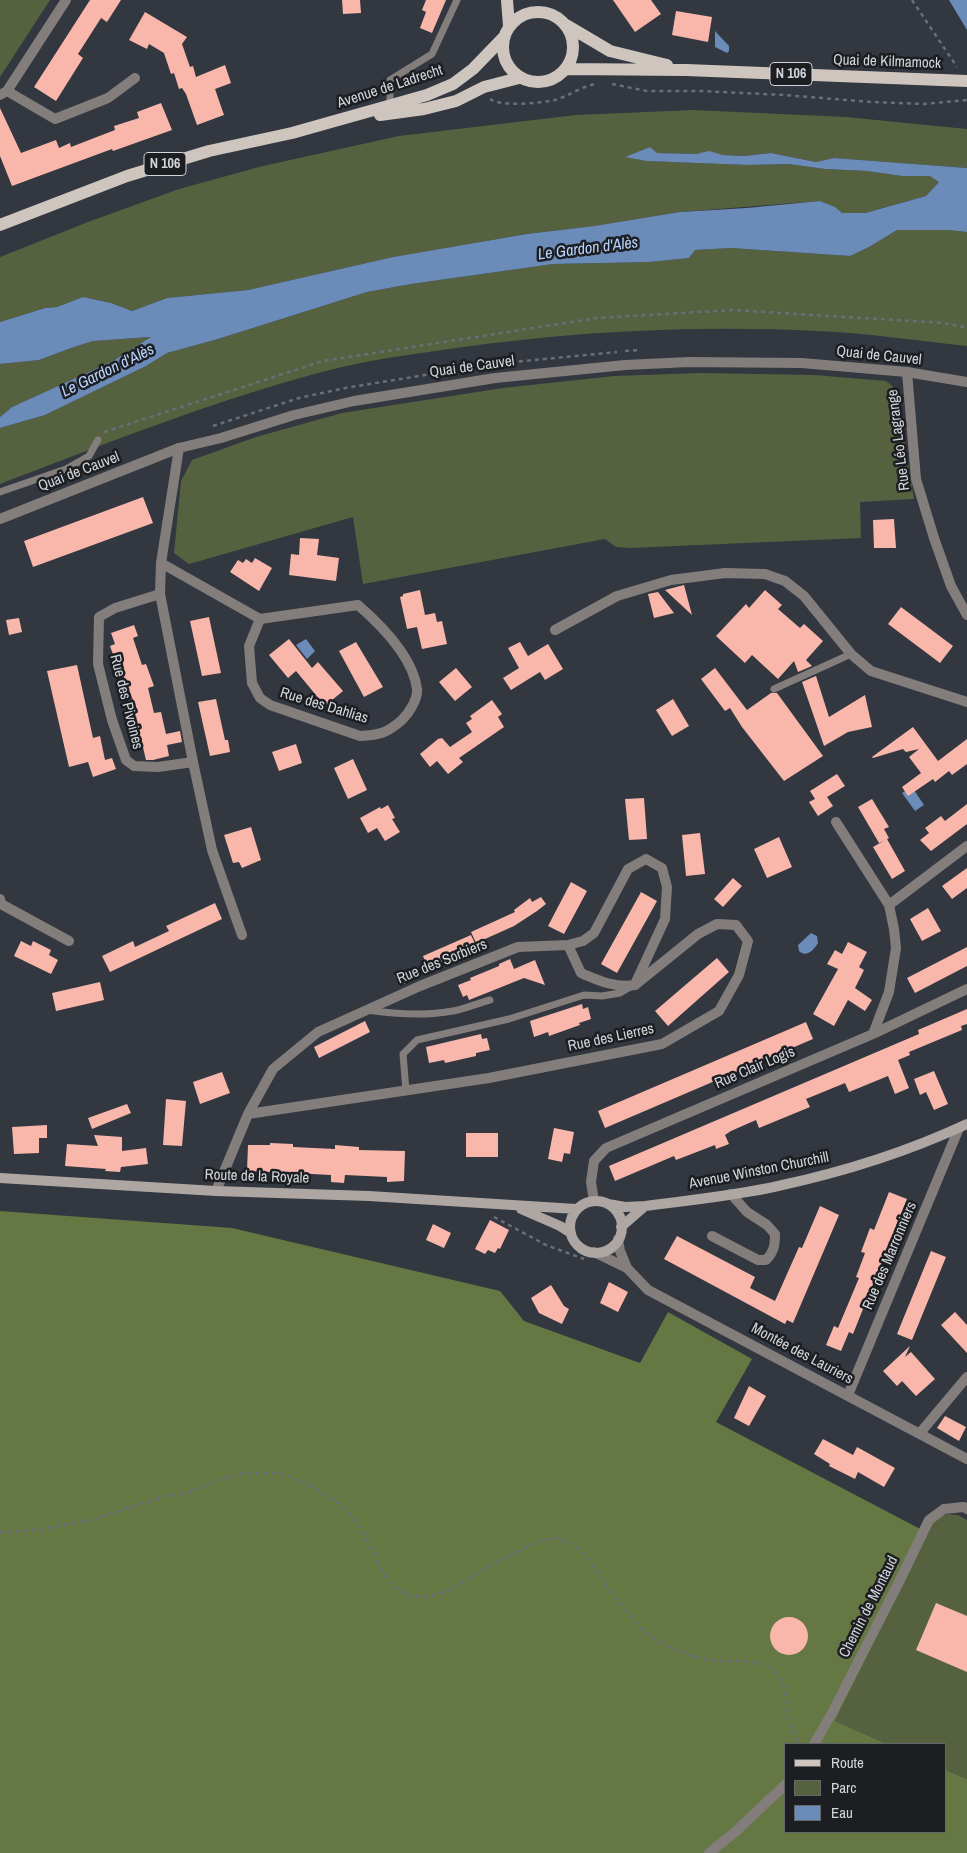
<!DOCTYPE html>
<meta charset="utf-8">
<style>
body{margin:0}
#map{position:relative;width:967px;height:1853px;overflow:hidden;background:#323740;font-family:"Archivo Narrow",sans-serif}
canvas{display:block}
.legend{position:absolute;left:784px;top:1743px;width:162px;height:90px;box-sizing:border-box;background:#1c1e22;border:1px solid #65676c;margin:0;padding:6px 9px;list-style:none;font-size:15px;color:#d2d5da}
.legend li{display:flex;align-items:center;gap:10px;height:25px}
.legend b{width:25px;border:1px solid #65676c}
</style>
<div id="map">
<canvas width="967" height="1853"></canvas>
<ul class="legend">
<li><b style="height:6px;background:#cfc5bf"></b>Route</li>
<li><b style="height:14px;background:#56623f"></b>Parc</li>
<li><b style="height:14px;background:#6b8bb9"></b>Eau</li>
</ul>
</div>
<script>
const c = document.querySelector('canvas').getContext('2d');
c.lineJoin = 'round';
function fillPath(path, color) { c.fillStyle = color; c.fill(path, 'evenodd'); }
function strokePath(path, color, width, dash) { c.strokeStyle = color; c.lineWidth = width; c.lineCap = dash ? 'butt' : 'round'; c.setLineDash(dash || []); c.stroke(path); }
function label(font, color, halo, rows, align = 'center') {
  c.font = font + ' "Archivo Narrow",sans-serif'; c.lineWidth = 5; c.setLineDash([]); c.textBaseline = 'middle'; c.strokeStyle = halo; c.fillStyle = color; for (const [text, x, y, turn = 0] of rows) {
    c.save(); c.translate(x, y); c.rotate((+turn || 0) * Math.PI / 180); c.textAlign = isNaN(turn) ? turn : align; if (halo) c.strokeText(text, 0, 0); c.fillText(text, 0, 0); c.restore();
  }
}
fillPath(new Path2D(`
 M0,0h50l-50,77z
 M693,110l153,7 121,12v39l-133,-10 -18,4 -45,-9 -27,3 -21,-1 -14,-3 -13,2 -40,-1 -6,-6 -24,10 20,4 103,4 39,-1 37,5 42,2 35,5h29l8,6 -13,14 -62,17h-22l-8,-6 -14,-6 -140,11 -86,14 -67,8 -134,23 -145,33 -81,8 -35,13 -21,-8 -28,-6 -26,10 -12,1 -45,14v-65l88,-35 91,-33 84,-23 136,-30 177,-21z
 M897,230h52l18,2v114c-49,-5 -99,-13 -149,-15 -121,-6 -241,0 -362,17 -41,6 -82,11 -122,21 -114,29 -224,73 -334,115v-56l45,-13 101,-49 21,-13 51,-14 149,-47 44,-8 142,-20 97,-2 39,-4 6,-8 36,-2 118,8 20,-9z
 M152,337l-39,24 -101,46 -12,10v-53l39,-4 32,-12 22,-7z
 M700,373l114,2 72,6 10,8 18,110 -54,3 1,36 -231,10 -14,-1 -11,-8 -242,45 -10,-67 -164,47 -15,-11 7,-72 11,-21 64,-23 86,-24 161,-25 111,-12z
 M948,1514l10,1 9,5v259l-21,-9v-26h-59l-52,-23 100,-203z`), '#56623f');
fillPath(new Path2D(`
 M0,1211l232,17 268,63 24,30 116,42 28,-51 84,47 -36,63 212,111 -93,188 52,23h-101v88h160v-62l21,9v74h-967z`), '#657742');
fillPath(new Path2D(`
 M949,0h18v30z
 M715,31l14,15v5l-2,2 -12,-6z
 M650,147l7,6 39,1 13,-3 14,4 21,1 27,-3 45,9 18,-4 133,10v64l-18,-2h-52l-28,17 -19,9 -119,-8 -36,2 -6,8 -39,4 -97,2 -142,20 -44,8 -149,47 -51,14 -21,13 -101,49 -45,13v-11l12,-10 101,-46 38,-24 -58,4 -22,7 -32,12 -39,4v-42l45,-14 12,-1 26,-10 28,6 21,8 35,-13 81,-8 145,-33 134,-23 67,-8 86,-14 67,-4 73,-7 15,6 7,6h23l61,-17 13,-14 -9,-6h-28l-35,-5 -42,-2 -37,-5 -39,1 -103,-4 -21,-4z
 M306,639l9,12 -8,8 -11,-14z
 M912,787l12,18 -9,6 -13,-18z
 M811,933l6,3 1,7c-4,7 -12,15 -19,8l-1,-6z`), '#6b8bb9');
fillPath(new Path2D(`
 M90,0h31l-14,22 -6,-4 -23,36 5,4 -27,43 -22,-14z
 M342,0h18l1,13 -18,1z
 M426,0h20l-14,33 -12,-5 6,-16 -4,-2z
 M613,0h38l10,14 -26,18z
 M676,11l36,6 -4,25 -36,-7z
 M145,12l42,25 -5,7 8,23 3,-1 3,11 29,-12 6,18 -16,6 9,26 -27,10 -11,-31 -4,-6 -3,1 -5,-16 -3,1 -7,-21 -15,-9 -2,5 -18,-9z
 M161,103l11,27 -59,21 -1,-2 -100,37 -12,-30v-48l21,45 35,-13 3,8 11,-5 1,4 44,-17 -1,-4 25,-8 -2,-6z
 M143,497l10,26 -120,44 -9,-26z
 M894,519l2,29h-22l-1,-28z
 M300,538l19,1 -2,16 22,3 -3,23 -47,-6 2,-21 8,1z
 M255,558l17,10 -13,23 -29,-19 8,-12 5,3 3,-4 6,4z
 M684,585l8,30 -27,-25z
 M420,590l5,25 10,-2 2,9 5,-1 5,23 -25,5 -5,-22 -10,2 -7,-32 3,-1v-2z
 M765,590l17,15 -4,4 22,19 4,-4 19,17 -17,19 6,6 -14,6 -4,-11 -16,18 -26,-24 -7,8 -29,-27 30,-32 3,4z
 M658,592l16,21 -20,5 -6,-24z
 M901,607l52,39 -13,17 -52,-39z
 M209,617l12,56 -19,3 -12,-55z
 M19,618l3,14 -13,3 -3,-15z
 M134,625l4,11 -5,2 9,27 4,-1 8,22 -6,2 6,25 7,-1 5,22 14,-3 2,11 -15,3 2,11 -16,4h-7l-5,-21 -7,2 -7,-40 6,-1 -11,-27 -2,1 -10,-28 5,-2 -4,-11z
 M289,639l23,29 6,-6 25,29 -18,15 -29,-35 -8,7 -19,-23z
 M356,642l27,45 -19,10 -25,-46z
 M520,642l8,14 20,-12 15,25 -18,11 -5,-8 -29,18 -8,-12 16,-10 -11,-20z
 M77,665l16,73 7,-2 5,24 7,-2 4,11 -23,8 -5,-15 -19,5 -22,-96z
 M456,668l16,19 -17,14 -16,-19z
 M715,668l32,42 24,-17h6l46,63 -39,25 -42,-54 -12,-19 -5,3 -24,-32z
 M816,676l13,41 36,-22 7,32 -24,5 -24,14 -22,-64z
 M216,699l9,41h3l2,12 -20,4 -12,-54z
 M673,699l16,27 -17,10 -16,-26z
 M492,700l10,14 -4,3 6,10 -45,31 4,4 -15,12 -11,-13 -7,6 -10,-13 18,-15 4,-1 8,9 22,-15 -6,-9 6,-4 -2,-3z
 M913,727l25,34 29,-22v25l-15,11 -3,-4 -14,11 -2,-3 -25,17 -6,-9 19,-14 -12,-16 10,-8 -13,3 -3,-3 -30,9 -1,-1z
 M296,744l6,19 -23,8 -7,-19z
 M353,759l14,31 -19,9 -14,-31z
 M837,774l8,12 -18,11 6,9 -15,10 -9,-14 6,-3 -5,-8z
 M644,798l3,41 -18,1 -4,-41z
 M872,799l17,28 -5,2 5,9 -2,1 18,32 -13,8 -19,-32 12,-7 -6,3 -21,-36z
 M967,804v20l-36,27 -11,-11 9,-7 -4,-5 16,-12 4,5z
 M388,805l7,13 -3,1 8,13 -15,9 -8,-13 -9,5 -8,-15 20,-11 1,2z
 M251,827l10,33 -19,8 -3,-6 -6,1 -9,-28z
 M700,833l5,41 -19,2 -4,-41z
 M779,837l13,30 -25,11 -13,-29z
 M967,868v20l-15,11 -10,-13z
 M733,878l9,8 -19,21 -9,-8z
 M571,882l16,9 -23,43 -16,-8z
 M641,892l16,9 -40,72 -16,-9z
 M541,897l5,7 -9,7 -23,15 -38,17 -5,-11 44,-20 -1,-2 16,-12 2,4z
 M215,903l7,16 -112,53 -8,-16 31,-15 2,6 34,-16 -3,-5z
 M928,908l13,23 -19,10 -12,-22z
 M471,935l6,13 -49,21 -5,-13z
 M21,941l10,5 2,-5 18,9 -2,5 9,5 -7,14 -37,-18z
 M848,942l19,10 -8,15 5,3 -9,18 17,12 -7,11 -17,-11 -14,26 -21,-12 25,-45 -11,-5 8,-14 7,4z
 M967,947v19l-52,27 -8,-15z
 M717,958l12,14 -61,54 -13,-15z
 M510,959l4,10 21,-9 10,25 -21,-7 -55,22 -2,-5 -4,2 -5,-12 13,-5 -1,-2 29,-12v-2z
 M405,971l5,10 -11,5 -5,-11z
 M100,982l4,18 -48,11 -4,-18z
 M582,1004l1,5 5,-2 3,12 -12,4 1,2 -31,11 -1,-4 -14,5 -4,-16z
 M967,1009v15l-6,2 1,4 -53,22 1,3 -12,5 11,28 -14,6 -7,-18 -39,16 -4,-9 -39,16 4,8 -51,21 -3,-8 -25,11 -6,4 4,9 -13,5 -1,-4 -39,15 -2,-4 -59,25 -6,-15 310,-132 -1,-4z
 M365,1021l5,11 -51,26 -5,-11z
 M806,1022l7,17 -208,89 -7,-17z
 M481,1034l1,5 5,-1 3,12 -14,3v3l-31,7 -1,-3 -15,3 -3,-16z
 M934,1071l14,33 -14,6 -8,-18 -6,3 -6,-16z
 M222,1072l8,21 -30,11 -7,-22z
 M166,1099l20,2 -4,45 -19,-1z
 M127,1104l4,9 -39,16 -4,-11z
 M47,1125v13h-8v15l-25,1 -2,-27z
 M554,1128l20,4 -4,22 -6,-1 -2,9 -14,-3z
 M466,1133h32v24h-32z
 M94,1135l28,2v14l24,-3 2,16 -27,3 -1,5 -15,-1 1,-2 -41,-3 2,-22 31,2z
 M270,1143l23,1v3l42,2v-4l24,2v3l46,1 -1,30 -17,1v-5l-42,-2 -1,8 -13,-1v-7l-37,-2v7h-13l1,-4 -10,-4 -25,-1 1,-26h22z
 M889,1192l18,7 -54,135 -4,-2 -8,19 -15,-6 8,-19 4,2 21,-50 -3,-1 9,-24 -4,-1 9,-24 4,2z
 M820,1206l19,9 -46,108 -6,-3 -2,4 -121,-65 13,-23 78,41 -5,11 25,13 24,-54 3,1z
 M490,1220l19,10 -9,19 -2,-1 -3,5 -7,-3 -3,4 -10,-5z
 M433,1224l18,9 -7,15 -18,-8z
 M931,1251l15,6 -34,83 -15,-6z
 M609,1282l19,10 -10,20 -18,-9z
 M551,1285l13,21 5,3 -7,15 -23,-11 -8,-15z
 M955,1312l12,13v28l-26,-28z
 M910,1346l-5,11 6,-5 24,27 -19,17 -14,-15 -5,5 -14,-15z
 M749,1386l17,10 -17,30 -15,-8z
 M945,1416l21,11 -7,14 -22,-13z
 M823,1439l30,16 4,-8 38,21 -11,19 -26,-15 -3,7 -26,-13 1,-2 -16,-10z
 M936,1603l31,13v56l-51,-22z
 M770 1636a19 19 0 1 1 38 0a19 19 0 1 1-38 0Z`), '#f9b7ac');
strokePath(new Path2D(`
 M912,0l45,67
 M612,84l35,7h54l83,4 88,7 52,2 43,-4
 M490,99c11,8 51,4 65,1 14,-4 25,-13 40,-16
 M625,351l14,-1
 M503,363l114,-11
 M213,426l86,-28 46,-10 142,-23
 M104,432l219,-71 274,-43 136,-8 211,13 23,5
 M494,1217l52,28 38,14
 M0,1532l37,-2 54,-10 75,-24 23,-4 29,-12 27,-7h34l31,12 37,24 16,23 23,46 10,11 14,7 15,1 20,-5 50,-29 42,-21 17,-4 14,4 14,9c19,25 41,61 63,81 8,7 31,19 41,22 10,4 26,7 37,7 16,1 34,-3 48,8 26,20 6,53 31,74`), '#6a6e76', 2.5, [4, 4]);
strokePath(new Path2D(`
 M390,106v-26l42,-26 25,-54
 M0,492l66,-23 23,-13 9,-16
 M774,689l77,-35
 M367,1010c27,4 59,6 86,1 12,-2 25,-8 37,-11
 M406,1091l-3,-37 14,-14 92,-21 75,-24 18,1 18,-3 12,-7`), '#837e7b', 7);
strokePath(new Path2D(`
 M7,91l48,28 53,-21 27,-20
 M0,95l7,-4 59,-91
 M907,372l9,107 18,59 17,48 16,29
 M179,448l-18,115 99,56
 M161,563l-1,31 33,168 19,88 30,85
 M160,594l-45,14 -16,9 -1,47 14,56 14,40 8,6 24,1 35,-5
 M358,605c23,20 55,52 59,84 1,10 -8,24 -15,31 -15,13 -22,15 -42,16l-90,-31 -10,-7 -8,-15 -3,-37 11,-27z
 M555,630l62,-34 54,-16 54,-7 40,1 20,7 19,15 47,58 20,17 96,31
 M836,822l53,83 5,24 2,19 -7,44 -16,42
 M0,899l1,5 68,37
 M889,905l78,-59
 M568,945l15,-4 11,-8 34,-64 18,-10 16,9 5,19 -2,32 -29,63
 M216,1191l32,-77 25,-45 45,-37 102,-46 98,-39 50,-2 13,28c19,8 34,15 54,12l63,-51 19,-10 19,1 12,16 -9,34 -20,36 -57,33 -173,34 -241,36
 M594,1201l-3,-19 3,-21 12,-13 267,-114 94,-45
 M712,1236l46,24h8c8,-8 9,-15 9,-26l-8,-9 -20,-13 -16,-18
 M618,1239l2,12 7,17
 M594,1252l33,16 21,22 319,169
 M848,1395l111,-267
 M920,1433l47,-56
 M814,1744l18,-31 67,-131 30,-62 15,-11 20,-2 3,2
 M709,1853l26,-21 51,-48`), '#837e7b', 10);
strokePath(new Path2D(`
 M0,519l179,-71 42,-10 73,-23 60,-14 141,-23 130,-13 64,-3 113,1 105,9 60,10`), '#837e7b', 10);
strokePath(new Path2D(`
 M0,1178l216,13 153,5 207,13
 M570 1227a26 26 0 1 1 52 0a26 26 0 1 1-52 0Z
 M608,1204l17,3 20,-1c45,-6 89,-10 133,-20 65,-14 129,-34 189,-62
 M521,1209l39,17 11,7
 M621,1227l24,-21`), '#aea6a2', 10);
strokePath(new Path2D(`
 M507,0l2,26
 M503 47a35 35 0 1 1 70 0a35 35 0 1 1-70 0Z
 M566,25l44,26 57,14
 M566,69l120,1 281,11
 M380,115l44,-6 32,-8 28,-14 35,-9
 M0,225l127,-49 82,-25 83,-18 135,-38 26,-11 20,-15 31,-32`), '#cfc5bf', 12);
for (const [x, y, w] of [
 [791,74,42],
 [165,164,42]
]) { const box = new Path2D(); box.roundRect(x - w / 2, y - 11.5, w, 23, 4); c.fillStyle = '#1c1e22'; c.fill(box); strokePath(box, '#d2d5da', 1); }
label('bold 14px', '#d2d5da', null, [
 ["N 106",791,74],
 ["N 106",165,164]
]);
label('15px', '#d2d5da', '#1c1e22', [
 ["Quai de Kilmamock",887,62,2],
 ["Avenue de Ladrecht",390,87,-18],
 ["Quai de Cauvel",879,356,6],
 ["Quai de Cauvel",472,367,-8],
 ["Rue Léo Lagrange",899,440,-97],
 ["Quai de Cauvel",79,472,-21],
 ["Rue des Pivoines",126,702,76],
 ["Rue des Dahlias",324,706,17],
 ["Rue des Sorbiers",442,962,-22],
 ["Rue des Lierres",611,1038,-12],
 ["Rue Clair Logis",755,1068,-23],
 ["Avenue Winston Churchill",759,1171,-11],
 ["Route de la Royale",257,1177,2],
 ["Rue des Marronniers",890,1256,-67],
 ["Montée des Lauriers",802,1354,28],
 ["Chemin de Montaud",869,1607,-63]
]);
label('italic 16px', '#b9d5ff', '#1c1e22', [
 ["Le Gardon d'Alès",588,249,-7],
 ["Le Gardon d'Alès",108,371,-26]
]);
</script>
